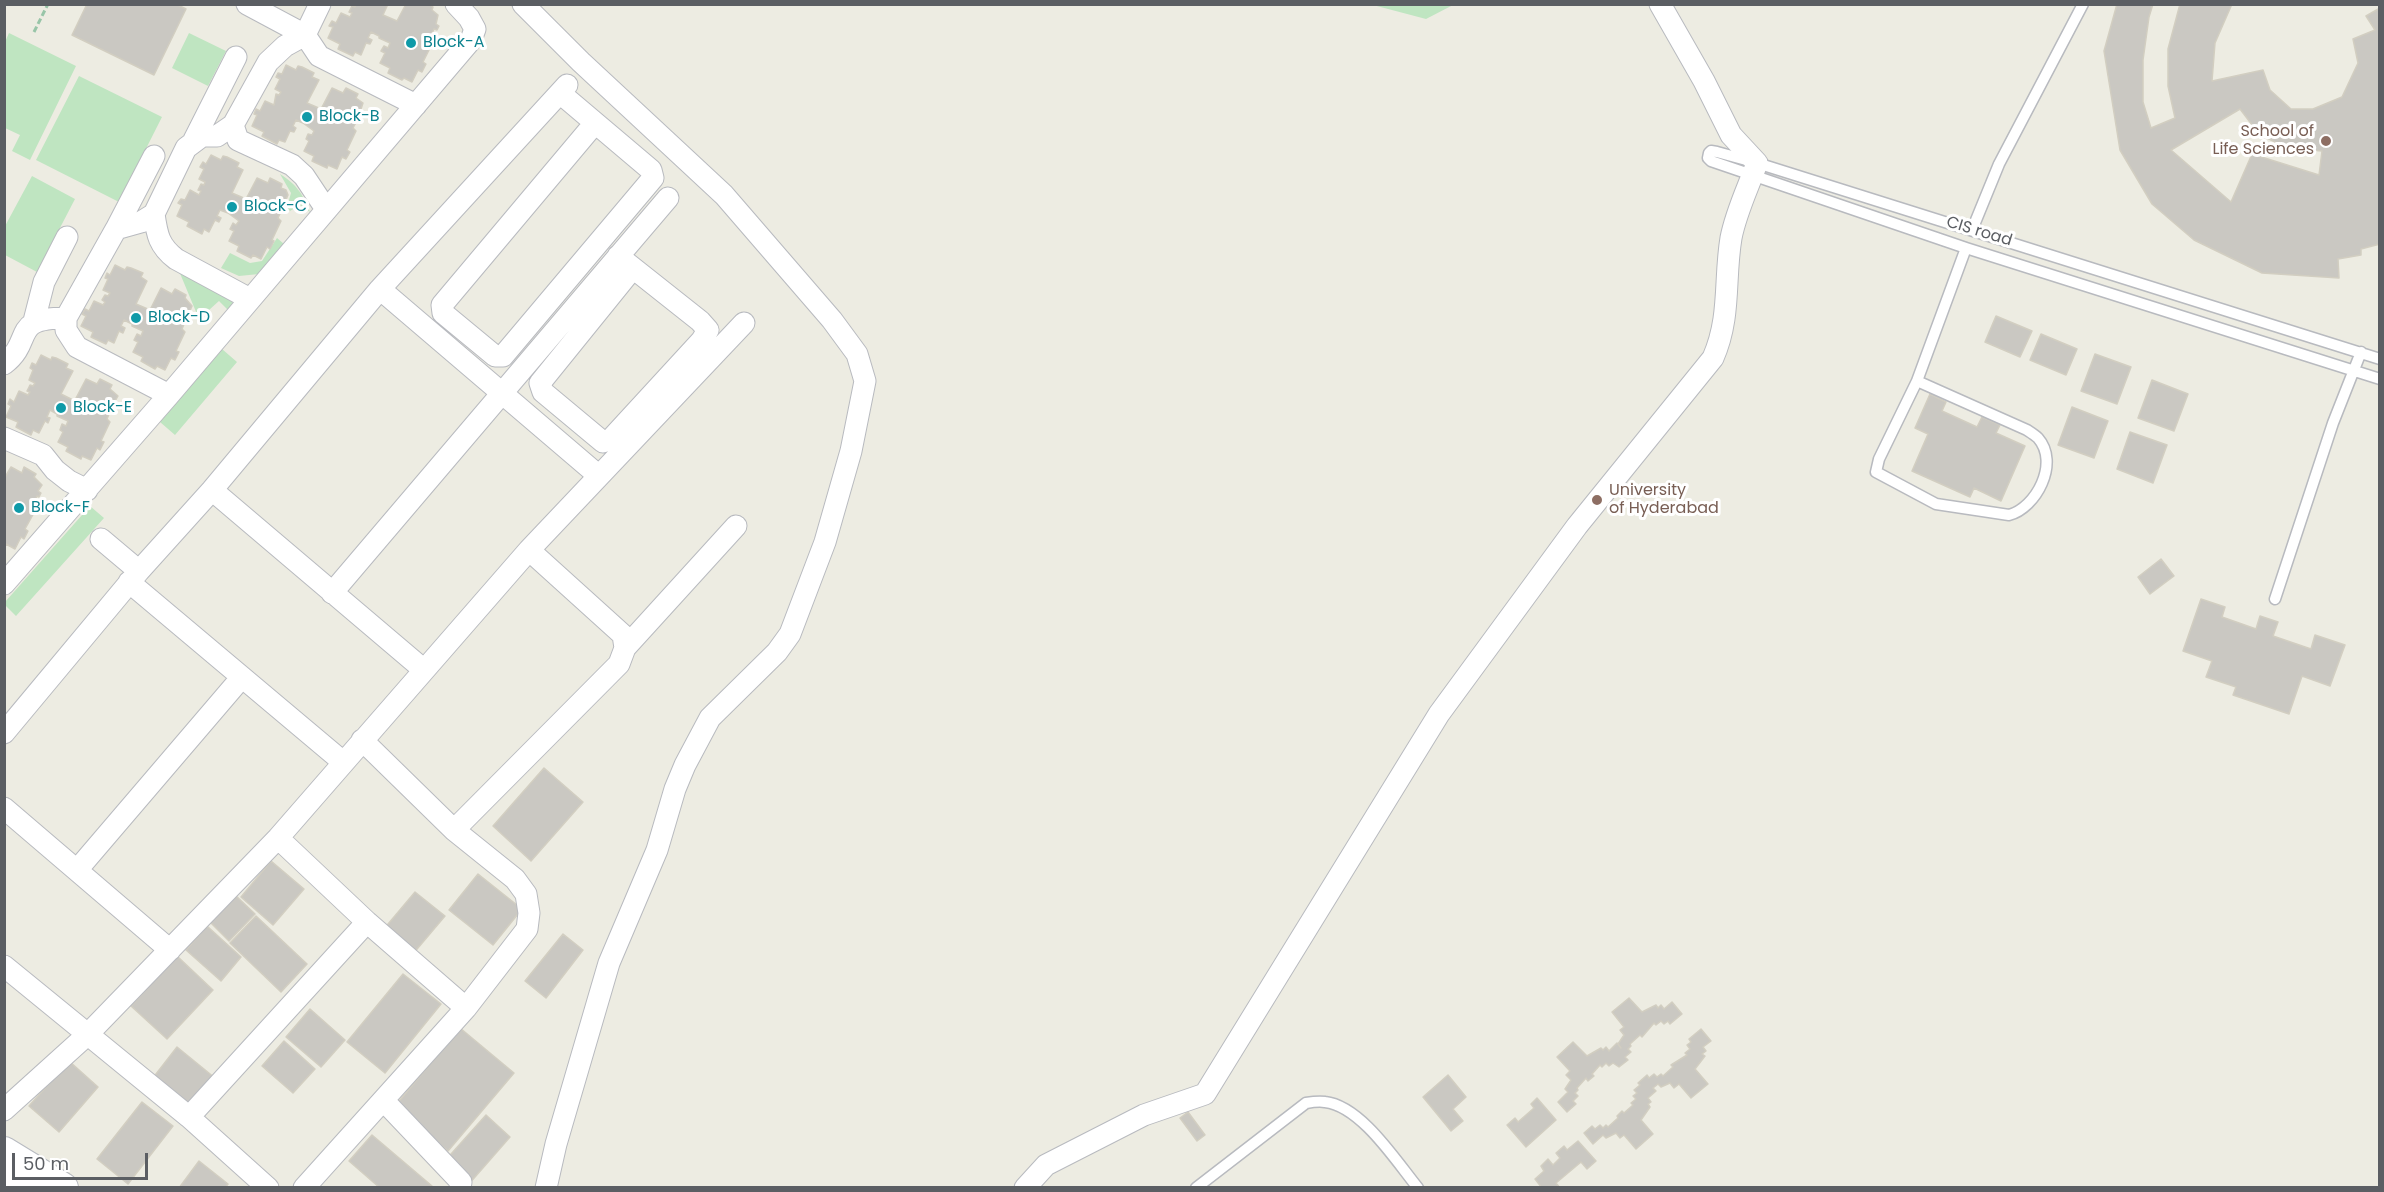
<!DOCTYPE html>
<style>
body{margin:0}
#map{position:relative;width:2384px;height:1192px;overflow:hidden;background:#edece2;font-family:Poppins,sans-serif}
canvas{display:block}
.frame{position:absolute;inset:0;border:6px solid #5b5e63;pointer-events:none}
.scale{position:absolute;left:12px;top:1153px;width:136px;height:27px;box-sizing:border-box;border:3px solid #5b5e63;border-top:0;padding-left:8px;font-size:18px;line-height:21px;white-space:nowrap;color:#5b5e63;-webkit-text-stroke:4px #fff;paint-order:stroke}
</style>
<div id="map">
<canvas width="2384" height="1192"></canvas>
<div class="frame"></div>
<div class="scale">50 m</div>
</div>
<script>
const c = document.querySelector('canvas').getContext('2d');
c.lineJoin = 'round';
function fillPath(path, color) { c.fillStyle = color; c.fill(path, 'evenodd'); }
function strokePath(path, color, width, dash) { c.strokeStyle = color; c.lineWidth = width; c.lineCap = dash ? 'butt' : 'round'; c.setLineDash(dash || []); c.stroke(path); }
function label(font, color, halo, rows, align = 'center') {
  c.font = font + ' Poppins,sans-serif'; c.lineWidth = 6; c.setLineDash([]); c.textBaseline = 'middle'; c.strokeStyle = halo; c.fillStyle = color; for (const [text, x, y, turn = 0] of rows) {
    c.save(); c.translate(x, y); c.rotate((+turn || 0) * Math.PI / 180); c.textAlign = isNaN(turn) ? turn : align; if (halo) c.strokeText(text, 0, 0); c.fillText(text, 0, 0); c.restore();
  }
}
fillPath(new Path2D(`
 M1373,5h80l-27,14z
 M9,33l67,33 -46,94 -18,-9 8,-16 -15,-7v-86z
 M189,33l37,18 -18,35 -36,-18z
 M79,76l83,41 -43,85 -83,-42z
 M280,174c17,11 23,20 30,38l-10,-7 -10,6 -3,-4 4,-14z
 M32,176l43,23 -38,73 -32,-17 -1,-27z
 M277,238l7,6 -25,30 -20,2 -18,-8 9,-15 20,10 12,-2z
 M179,271l50,24 4,8 -4,8 -10,-10 -20,18z
 M222,349l15,13 -62,73 -15,-13z
 M90,506l14,12 -88,98 -11,-11v-3z`), '#bfe5c1');
const building = new Path2D(`
 M87,4h89l10,5 -32,66 -82,-40z
 M356,4h32l-5,11 14,6 9,-17h23l4,3 -1,3 6,5 -2,9 3,2 -2,4 -3,-1 -5,11 3,4 -9,18 3,2 -4,8 -4,-2 -6,12 -8,-4 -2,2 -14,-7 2,-5 -10,-5 5,-10 -4,-2 3,-5 4,2 2,-5 -11,-5v-2l-8,-4 -3,6 4,2 -2,4 -4,-1 -5,12 -6,-3 -2,4 -15,-7 2,-5 -12,-6 5,-11 -4,-1 3,-5 4,2 5,-10 9,4 2,-4 -3,-1 3,-6 3,1z
 M2117,4h36l-4,13 -6,43v42l8,26 24,-10 -7,-32v-37l12,-45h52l-17,39 -3,38 51,-11 7,20 21,19h22l29,-12 16,-34 -5,-24 22,-9 -9,-14 14,-8v236l-19,5v6l-23,4 1,19 -77,-5 -68,-33 -42,-36 -32,-54 -16,-99zM2240,109l19,25 28,14 35,3 -3,24 -67,-21 -21,48 -60,-52z
 M286,65l10,5 2,-4 4,1 12,6 -2,4 7,3 -12,23 14,6 11,-21 11,5 3,-5 12,6 -2,4 7,5 -3,9 3,1 -2,5 -2,-1 -6,11 3,3 -9,19 3,2 -4,7 -4,-2 -5,12 -9,-4 -1,3 -15,-7 2,-5 -10,-5 5,-10 -3,-2 2,-5 4,1 2,-4 -11,-8 -7,-3 -3,6 3,2 -2,4 -4,-1 -5,11 -6,-2 -2,4 -15,-8 2,-4 -12,-6 5,-11 -3,-1 2,-5 4,2 5,-10 9,4 2,-11 3,1 2,-3 -6,-3 5,-10 -4,-2 2,-4 4,1z
 M211,155l10,5 2,-4 4,1 12,6 -2,4 6,3 -11,23 14,6 11,-21 11,5 2,-5 12,6 -1,4 5,2 2,5 -3,7 3,1 -3,5 -2,-1 -5,11 3,3 -9,19 2,1 -4,8 -3,-2 -6,12 -8,-4 -2,3 -14,-7 2,-5 -10,-5 5,-10 -4,-2 3,-6 3,2 3,-4 -11,-8 -8,-3 -3,6 4,2 -2,4 -4,-2 -6,12 -5,-3 -2,5 -15,-8 2,-4 -12,-6 5,-11 -4,-2 3,-4 4,1 5,-10 9,5 2,-4 -3,-1 3,-6 3,1 1,-3 -6,-3 5,-10 -4,-2 3,-5 3,2z
 M115,265l10,5 2,-3 4,1 12,5 -2,4 6,4 -11,23 14,6 11,-22 11,6 3,-5 11,6 -1,3 7,8 -3,7 3,1 -2,4 -3,-1 -5,12 3,3 -9,19 3,1 -4,8 -4,-2 -6,12 -8,-4 -2,3 -14,-8 2,-4 -10,-5 5,-10 -4,-2 3,-6 4,2 2,-5 -11,-5v-2l-8,-4 -3,6 4,2 -2,5 -4,-2 -5,12 -6,-3 -2,4 -15,-7 2,-5 -12,-6 5,-10 -4,-2 3,-5 4,2 5,-10 9,4 2,-3 -3,-2 3,-5 3,1 2,-3 -7,-3 5,-11 -3,-1 2,-5 3,2z
 M1996,316l36,15 -12,26 -35,-15z
 M2041,334l36,15 -11,26 -36,-15z
 M2095,354l36,13 -14,37 -36,-13z
 M41,355l10,5 1,-3 4,1 12,6 -2,4 7,3 -12,23 10,5 4,1 11,-21 11,5 3,-5 12,6 -2,4 8,7 -4,7 3,1 -2,5 -3,-2 -5,12 3,3 -9,19 3,1 -4,8 -3,-2 -6,12 -9,-4 -1,3 -15,-8 2,-4 -10,-5 5,-10 -3,-2 2,-6 4,2 2,-5 -11,-5v-2l-7,-4 -3,7 3,1 -2,5 -3,-2 -6,12 -6,-3 -2,5 -15,-8 2,-5 -12,-5 5,-11 -3,-2 2,-5 4,3 5,-11 9,4 2,-3 -3,-1 3,-6 3,1 2,-3 -6,-3 4,-10 -3,-2 2,-5 4,2z
 M2152,380l36,14 -14,37 -36,-13z
 M1930,394l16,8 -4,9 35,16 5,-10 18,8 -4,8 29,13 -24,55 -27,-13 -4,9 -58,-26 16,-37 -13,-6z
 M2072,407l36,14 -14,37 -36,-13z
 M2130,432l37,13 -14,38 -36,-14z
 M11,467l11,6 2,-6 12,7 -2,3 8,8 -4,6 3,2 -2,4 -2,-1 -5,12 3,3 -10,18 3,2 -4,8 -3,-2 -6,12 -9,-5 -2,3v-68z
 M2161,559l13,17 -24,18 -12,-17z
 M2201,599l24,8 -3,10 34,12 4,-13 18,6 -5,14 38,13 4,-14 30,10 -15,41 -28,-10 -13,38 -56,-19 3,-8 -30,-10 6,-16 -29,-10z
 M544,768l39,34 -52,59 -38,-35z
 M271,861l33,28 -31,36 -32,-28z
 M478,874l44,35 -29,36 -44,-35z
 M415,892l30,24 -33,39 -29,-25z
 M233,893l22,21 -26,27 -21,-21z
 M256,916l51,48 -26,28 -51,-49z
 M207,926l34,31 -20,24 -35,-31z
 M563,934l20,16 -37,48 -21,-17z
 M177,956l36,34 -46,49 -36,-33z
 M403,974l38,30 -56,69 -38,-31z
 M1629,998l13,14 14,-7 2,3 3,-3 3,4 8,-7 10,12 -12,10 -2,-3 -4,3 -3,-3 -5,4 -2,-2 -12,14 -2,-2 -10,9 1,2 -3,3 3,3 -6,5 3,3 -9,7 -6,-4 -4,3 -3,-3 -4,4 -2,-2 -8,9 2,2 -6,5 -2,-3 -9,10 1,2 -3,3 3,3 -5,5 3,3 -9,8 -9,-10 10,-10 -3,-3 6,-9 -5,-5 4,-4 -13,-14 16,-15 14,14 14,-8 2,2 3,-3 3,4 8,-8 4,5 -3,-4 6,-9 -4,-5 4,-3 -12,-15z
 M310,1009l35,31 -24,27 -35,-30z
 M460,1028l54,45 -66,78 -53,-45z
 M1701,1029l10,12 -8,6 3,4 -4,3 3,2 -10,13 13,15 -17,14 -12,-14 -5,4 -4,-5 -9,4 -3,-3 -5,4 3,3 -8,7 3,4 -3,2 2,3 -9,13 12,14 -17,15 -12,-14 -4,3 -4,-5 -10,5 -3,-3 -10,9 -9,-11 8,-7 3,3 5,-4 3,3 3,-3 2,2 10,-9 -1,-2 5,-5 2,2 9,-8 -2,-2 5,-4 -3,-3 4,-3 -3,-3 6,-5 -2,-2 9,-8 2,3 5,-4 3,3 4,-3 2,2 10,-9 -2,-2 16,-10 -2,-2 5,-4 -3,-4 4,-3 -2,-3z
 M284,1041l31,28 -22,24 -31,-27z
 M177,1047l38,31 -27,35 -39,-30z
 M69,1061l29,26 -39,45 -30,-26z
 M1448,1075l18,22 -13,12 10,12 -12,10 -28,-34z
 M1537,1098l19,22 -30,27 -19,-22 8,-7 3,4 16,-14 -3,-4z
 M142,1102l31,24 -45,58 -31,-25z
 M1188,1112l17,23 -8,6 -17,-23z
 M486,1115l24,22 -42,48 -25,-22z
 M372,1135l60,51 -1,2h-51l-31,-27z
 M1578,1141l18,20 -9,8 -6,-7 -25,21 4,5h-18l-7,-9 9,-8 -3,-5 7,-7 5,6 7,-7 -4,-5 8,-7 3,4z
 M199,1161l29,23 -3,4h-46z`);
fillPath(building, '#cac8c2');
strokePath(building, '#d2cec1', 1.5);
const service = new Path2D(`
 M1972,230l27,-66 84,-160
 M1966,248l-255,-87 -3,-3 1,-5 2,-2 6,1 40,11 623,196
 M1917,381l110,49c3,2 8,5 11,8 22,25 -2,70 -29,77l-73,-11 -60,-32 3,-13 38,-78 49,-133 414,131
 M2275,599l58,-176 28,-71
 M1196,1188l110,-85c6,-1 13,-2 19,-1 36,4 71,59 93,86`);
const minor = new Path2D(`
 M247,4l58,31 14,21 97,49
 M523,4l58,58 143,133 108,125 25,34 8,27 -14,70 -26,91 -35,92 -13,18 -67,66 -25,47 -10,24 -18,61 -48,113 -53,181 -10,44
 M560,93l91,77 2,8 -150,178h-8l-52,-43 -1,-8 153,-182
 M233,125l5,15 54,25 12,11 22,33
 M194,140l42,-83
 M154,214c3,21 5,32 22,45l74,40
 M116,229l38,-73
 M618,256l82,65 8,9 -6,10 -91,99 -8,3 -60,-50 -3,-9 93,-115
 M380,289l219,187
 M34,321l10,-39 23,-45
 M4,364c31,-24 5,-46 62,-46
 M169,395l-92,-48 -11,-17v-12l50,-89 25,-7 13,-8 32,-66 16,-12h15l16,-11 35,-63 17,-16 20,-11 15,-31
 M4,438l39,17 12,15 14,11 18,9
 M212,490l212,180
 M101,539l38,32
 M129,582l214,180
 M4,584l165,-189 302,-355 4,-11 -6,-11 -13,-14
 M332,593l336,-395
 M625,648l111,-122
 M4,733l135,-162 73,-81 168,-201 187,-204
 M4,808l166,142
 M454,830l165,-166 6,-16 -2,-13 -94,-85
 M278,838l89,84 99,86
 M77,870l165,-193
 M4,966l185,151 79,71
 M384,1101l77,81 -1,6
 M4,1110l83,-75 191,-197 251,-288 215,-227
 M189,1117l178,-195
 M304,1188l162,-180 61,-79 2,-16 -3,-19 -11,-15 -61,-49 -92,-90
 M1025,1188l21,-23 98,-50 61,-21 234,-380 138,-188 136,-168c18,-41 11,-78 18,-120 5,-26 17,-50 26,-75l-26,-28 -27,-54 -44,-77`);
const secondary = new Path2D(`
 M4,1152l59,36
 M4,1180l13,8`);
strokePath(service, '#b8babf', 13);
strokePath(minor, '#b8babf', 23);
strokePath(secondary, '#b8bbc1', 32);
strokePath(new Path2D(`
 M34,32l14,-28`), '#98c5a8', 3, [6, 3]);
strokePath(service, '#fff', 10);
strokePath(minor, '#fff', 21);
strokePath(secondary, '#fff', 30);
for (const [x, y, r, color] of [
 [411,43,6,"#0f9aa8"],
 [307,117,6,"#0f9aa8"],
 [2326,141,6,"#8d6e63"],
 [232,207,6,"#0f9aa8"],
 [136,318,6,"#0f9aa8"],
 [61,408,6,"#0f9aa8"],
 [1597,500,6,"#8d6e63"],
 [19,508,6,"#0f9aa8"]
]) { const dot = new Path2D(); dot.arc(x, y, r, 0, 2 * Math.PI); c.fillStyle = color; c.fill(dot); strokePath(dot, '#fff', 2); }
label('16px', '#0d838f', '#fff', [
 ["Block-A",423,43],
 ["Block-B",319,117],
 ["Block-C",244,207],
 ["Block-D",148,318],
 ["Block-E",73,408],
 ["Block-F",31,508]
], 'left');
label('16px', '#785e54', '#fff', [
 ["School of",2314,132],
 ["Life Sciences",2314,150],
 ["University",1609,491,"left"],
 ["of Hyderabad",1609,509,"left"]
], 'right');
label('16px', '#5b5e63', '#fff', [
 ["CIS road",1979,232,17]
]);
</script>
